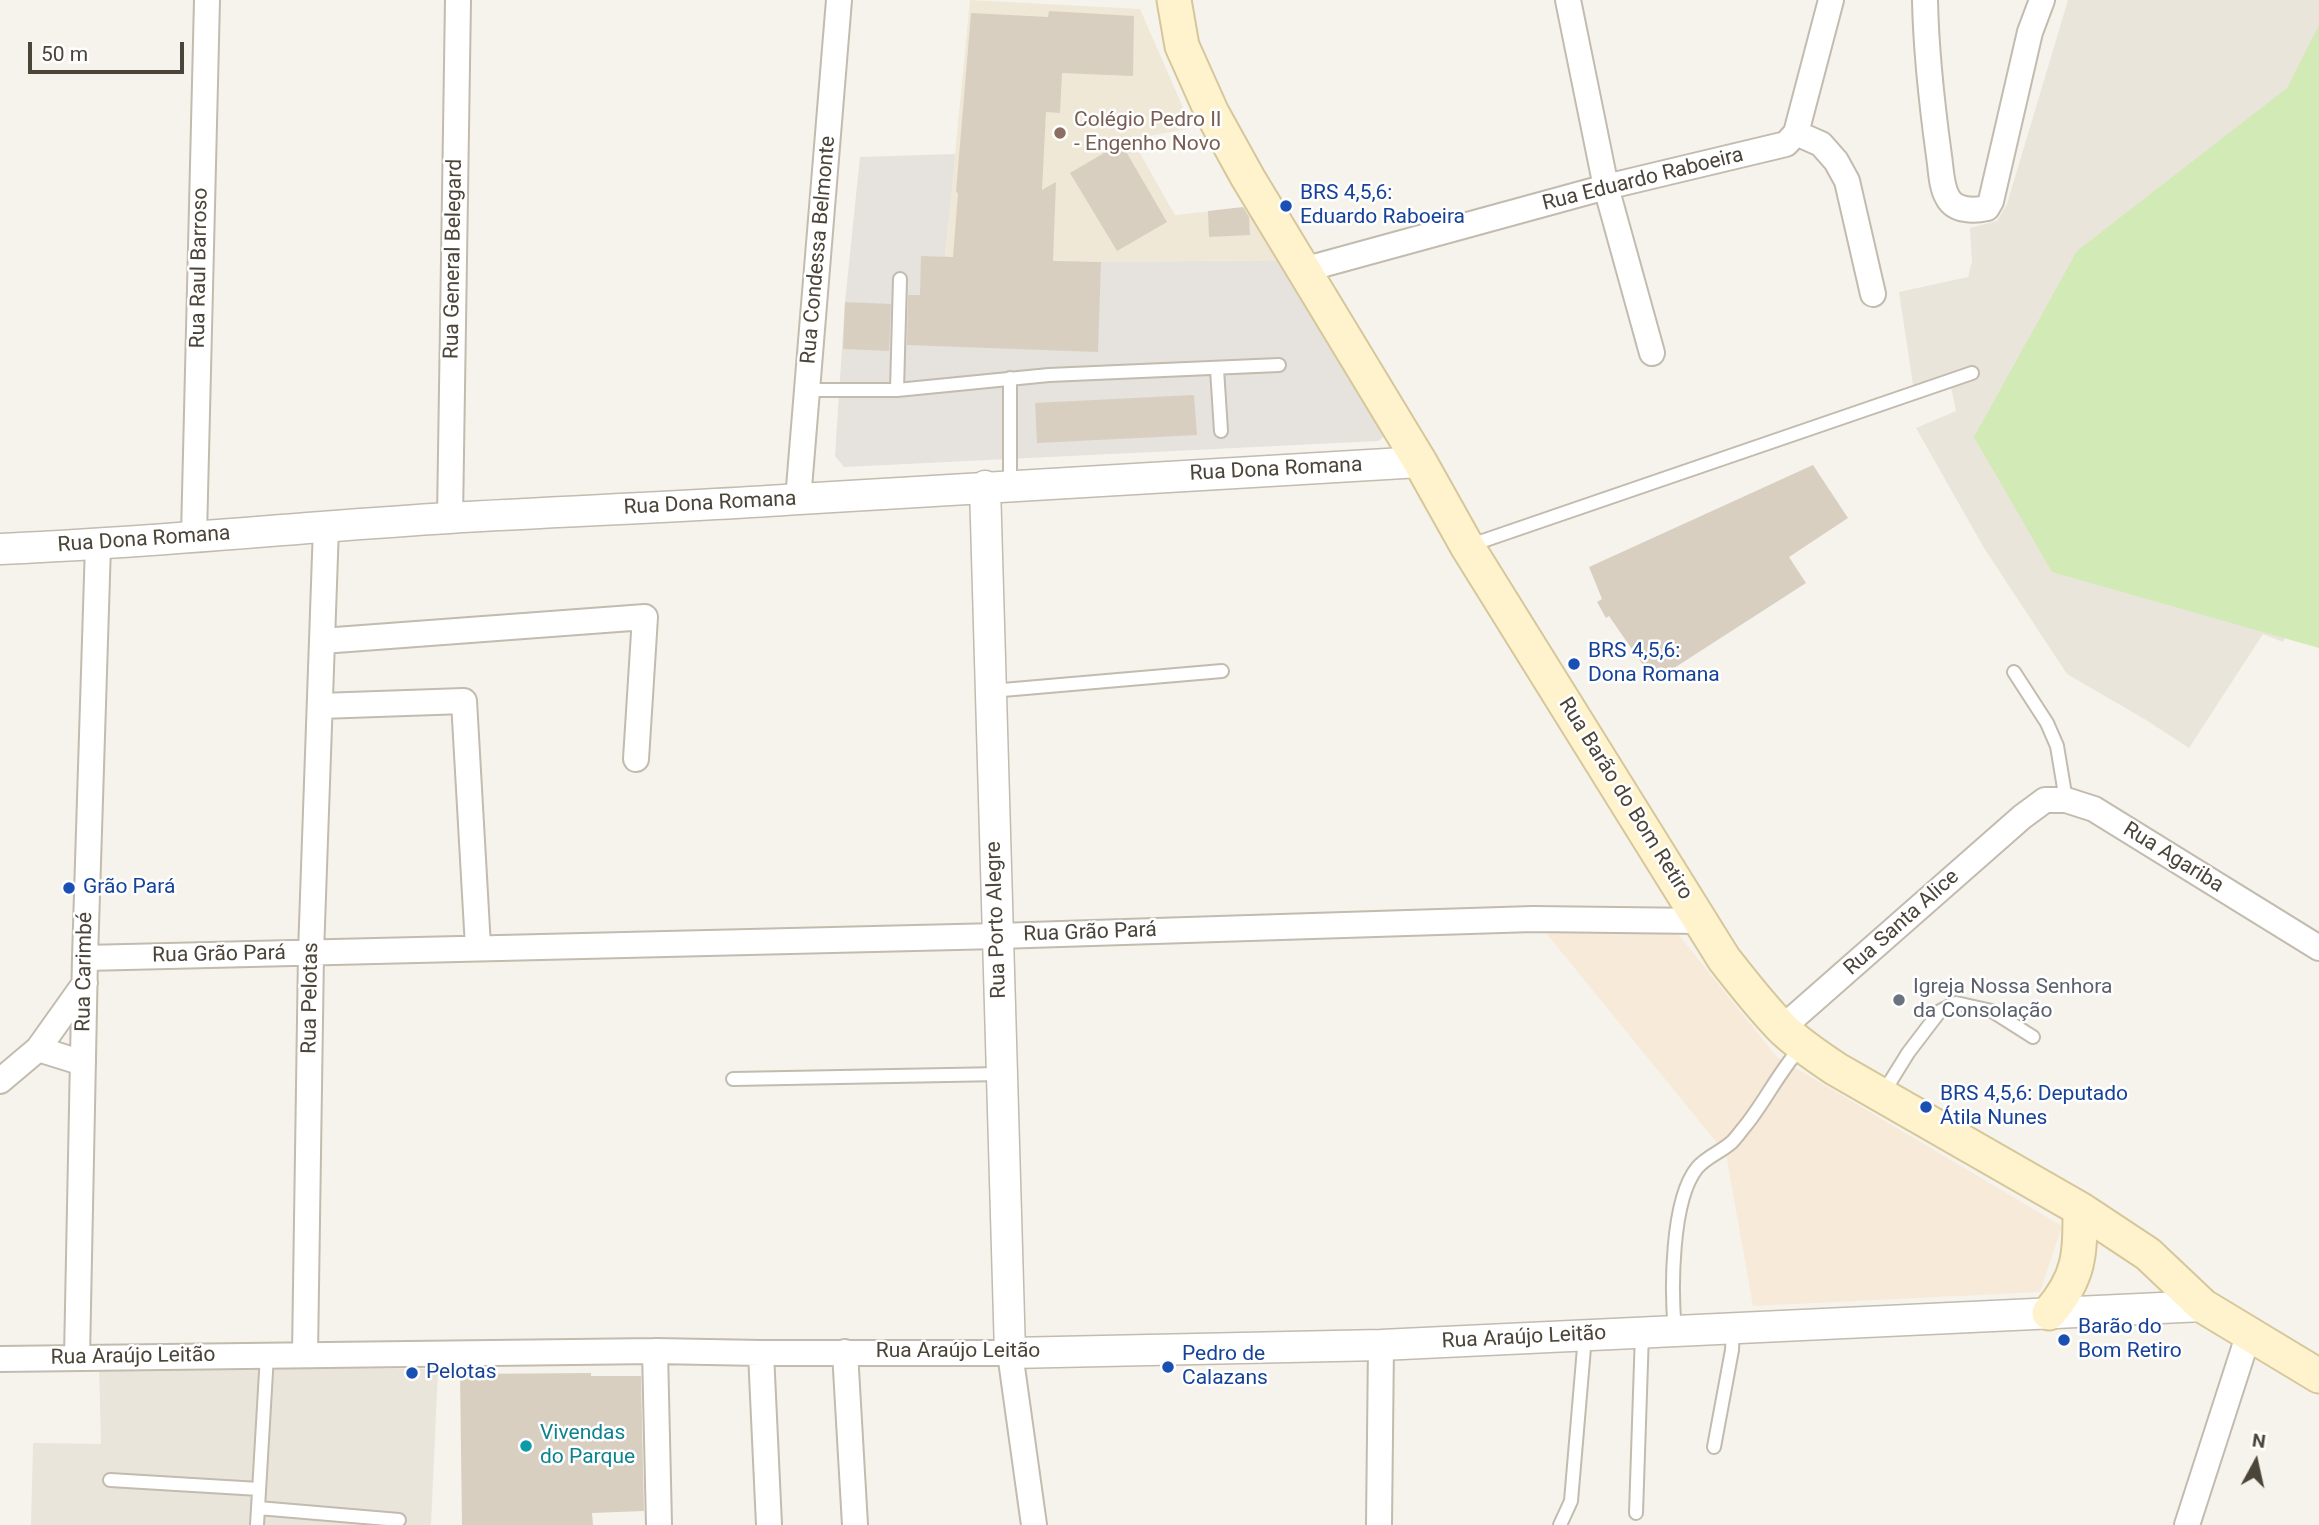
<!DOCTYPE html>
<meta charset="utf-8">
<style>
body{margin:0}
#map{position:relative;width:2319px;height:1525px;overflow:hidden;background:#f6f3ec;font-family:Roboto,sans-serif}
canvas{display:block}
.north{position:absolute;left:2221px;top:1427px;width:70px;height:70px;-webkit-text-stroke:5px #fff;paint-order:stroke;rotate:8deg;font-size:19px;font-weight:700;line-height:28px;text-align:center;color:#4b4439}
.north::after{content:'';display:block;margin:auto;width:24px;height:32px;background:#4b4439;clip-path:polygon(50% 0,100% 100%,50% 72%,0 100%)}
.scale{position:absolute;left:28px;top:42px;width:156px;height:32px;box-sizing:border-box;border:4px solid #4b4439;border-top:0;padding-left:9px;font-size:21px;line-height:24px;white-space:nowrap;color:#4b4439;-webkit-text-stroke:5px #fff;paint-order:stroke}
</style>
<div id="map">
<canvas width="2319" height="1525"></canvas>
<div class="north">N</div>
<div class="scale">50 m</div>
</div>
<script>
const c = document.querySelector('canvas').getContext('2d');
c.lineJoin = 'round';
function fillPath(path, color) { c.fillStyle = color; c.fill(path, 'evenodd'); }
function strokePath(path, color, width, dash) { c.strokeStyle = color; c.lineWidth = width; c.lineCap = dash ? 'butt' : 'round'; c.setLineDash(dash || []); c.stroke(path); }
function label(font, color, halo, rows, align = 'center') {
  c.font = font + ' Roboto,sans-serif'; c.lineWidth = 5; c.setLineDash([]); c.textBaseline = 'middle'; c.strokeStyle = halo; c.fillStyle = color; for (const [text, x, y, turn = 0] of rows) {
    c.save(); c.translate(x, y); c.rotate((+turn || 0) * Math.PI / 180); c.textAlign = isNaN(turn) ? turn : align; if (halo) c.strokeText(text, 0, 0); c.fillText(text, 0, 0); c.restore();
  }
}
fillPath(new Path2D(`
 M2068,0h251v572h-2l-34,70 -20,-8 -74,114 -43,-28 -79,-46 -83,-126 -68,-120 40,-17 -5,-24 -36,11 -16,-106 69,-15 4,-16 -2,-33 27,-7 10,-17z
 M99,1366l339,3 -7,156h-400l2,-82 68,1z`), '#eae5da');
fillPath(new Path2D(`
 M1546,933l132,1 99,123 285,169 -22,66 -287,14 -27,-152z`), '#f7ead8');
fillPath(new Path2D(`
 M956,154l-11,102 156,6 182,-2 104,172 -8,9 -535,26 -9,-11 10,-154 15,-145z`), '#e6e2dd');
fillPath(new Path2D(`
 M970,0l170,9 52,119 -60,11 43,76 74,-8 34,53 -182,2 -156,-5z`), '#efe8d6');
fillPath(new Path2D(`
 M2319,25v623l-267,-76 -78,-135 103,-186 210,-163z`), '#d2eab5');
fillPath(new Path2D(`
 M1049,11l85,5 -1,60 -71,-3 -2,40 -14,-1 -4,78 14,-8 -3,79 48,1 -3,90 -191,-7 1,-50h12l1,-39 32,1 5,-64 -2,-1 15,-179 77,4z
 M1121,143l46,79 -50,29 -47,-78z
 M1243,207l6,10 1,18 -41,2 -1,-26z
 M845,302l46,2 -2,47 -46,-2z
 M1194,395l3,40 -160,8 -2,-40z
 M1813,465l35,53 -59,39 17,26 -152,98 -45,-65 -3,2 -9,-16 5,-3 -13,-32z
 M591,1373v3h50l3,135 -52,2 1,12h-131l-2,-151z`), '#d8cfc1');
const service = new Path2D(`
 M1217,369l4,62
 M807,390h90l152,-15 230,-10
 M897,390l3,-111
 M1010,485v-107
 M1468,546l504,-173
 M2014,672l33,51 10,23 9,54
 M991,691l231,-20
 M733,1079l268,-5
 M1882,1095l26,-42 32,-42 16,-8 36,8 41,26
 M1675,1331c-4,-41 -4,-131 22,-163 9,-11 24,-16 35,-26 5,-5 9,-11 14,-17 20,-25 34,-55 56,-79
 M1714,1447l18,-97 1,-21
 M110,1480l149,9
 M258,1508l141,12
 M1636,1513l6,-180
 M257,1525l10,-170
 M1560,1525l11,-24 14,-165`);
const minor = new Path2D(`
 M1568,0l38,187 46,166
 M1925,0c1,52 7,105 14,156 2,13 2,31 9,42 7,13 26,13 39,10l4,-7 39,-169 12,-32
 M1796,133l25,11 15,17 11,20 26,113
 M1303,270l303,-83 180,-43 10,-11 35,-133
 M798,500l41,-500
 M450,518l8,-518
 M194,536l13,-536
 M322,641l323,-24 -9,142
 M320,706l144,-5 14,246
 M85,958l913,-22 535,-17 168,2
 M1782,1028l240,-211 23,-17h21l28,9 225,139
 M38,1049l45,14
 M0,1081l38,-32 47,-66
 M655,1351l4,174
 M845,1352l10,173
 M761,1353l8,172
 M305,1354l6,-401 15,-426
 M77,1357l8,-399 13,-413
 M0,1359l655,-8 106,2h249l24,172
 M1379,1525l2,-180
 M2187,1525l62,-192`);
const tertiary = new Path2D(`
 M985,486l25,867 371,-8 822,-39
 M0,549c150,-6 299,-22 449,-31 117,-7 233,-11 350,-19 207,-13 414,-26 621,-37`);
const secondary = new Path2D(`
 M1174,0l8,46 30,67 36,65 172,284 47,84 257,413c19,24 38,49 60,71 16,15 34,27 52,39l244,140 68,45 55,52 116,70
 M2049,1313c31,-36 31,-58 31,-104`);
strokePath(service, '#c2bbae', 16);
strokePath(minor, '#c2bbae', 28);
strokePath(tertiary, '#c2bbae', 33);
strokePath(secondary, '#d6c79b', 37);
strokePath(service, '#fff', 12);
strokePath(minor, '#fff', 24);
strokePath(tertiary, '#fff', 30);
strokePath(secondary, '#fff3cd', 33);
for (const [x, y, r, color] of [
 [1060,133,7,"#8d6e63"],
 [1286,206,7,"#1a4fb4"],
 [1574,664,7,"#1a4fb4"],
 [69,888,7,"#1a4fb4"],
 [1899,1000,7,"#6b7280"],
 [1926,1107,7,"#1a4fb4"],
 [2064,1340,7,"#1a4fb4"],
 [1168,1367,7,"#1a4fb4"],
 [412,1373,7,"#1a4fb4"],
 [526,1446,7,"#0f9aa8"]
]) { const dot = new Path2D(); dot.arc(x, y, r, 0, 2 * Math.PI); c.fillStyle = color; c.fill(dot); strokePath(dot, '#fff', 2.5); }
label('21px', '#785e54', '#fff', [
 ["Colégio Pedro II",1074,121],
 ["- Engenho Novo",1074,145]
], 'left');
label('21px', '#4b4439', '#fff', [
 ["Rua Eduardo Raboeira",1643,180,-14],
 ["Rua Condessa Belmonte",819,250,-85],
 ["Rua General Belegard",454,259,-89],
 ["Rua Raul Barroso",200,268,-89],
 ["Rua Dona Romana",1276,470,-3],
 ["Rua Dona Romana",710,504,-3],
 ["Rua Dona Romana",144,540,-4],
 ["Rua Barão do Bom Retiro",1625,799,58],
 ["Rua Agariba",2173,858,32],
 ["Rua Porto Alegre",997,920,-92],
 ["Rua Santa Alice",1902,923,-42],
 ["Rua Grão Pará",1090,933,-2],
 ["Rua Grão Pará",219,955,-1],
 ["Rua Carimbé",85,972,-89],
 ["Rua Pelotas",311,998,-89],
 ["Rua Araújo Leitão",1524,1338,-3],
 ["Rua Araújo Leitão",958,1352],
 ["Rua Araújo Leitão",133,1357,-1]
]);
label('21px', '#164399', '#fff', [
 ["BRS 4,5,6:",1300,194],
 ["Eduardo Raboeira",1300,218],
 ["BRS 4,5,6:",1588,652],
 ["Dona Romana",1588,676],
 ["Grão Pará",83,888],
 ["BRS 4,5,6: Deputado",1940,1095],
 ["Átila Nunes",1940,1119],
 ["Barão do",2078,1328],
 ["Bom Retiro",2078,1352],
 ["Pedro de",1182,1355],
 ["Calazans",1182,1379],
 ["Pelotas",426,1373]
], 'left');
label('21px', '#5b616d', '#fff', [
 ["Igreja Nossa Senhora",1913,988],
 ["da Consolação",1913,1012]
], 'left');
label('21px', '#0d838f', '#fff', [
 ["Vivendas",540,1434],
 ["do Parque",540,1458]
], 'left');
</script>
